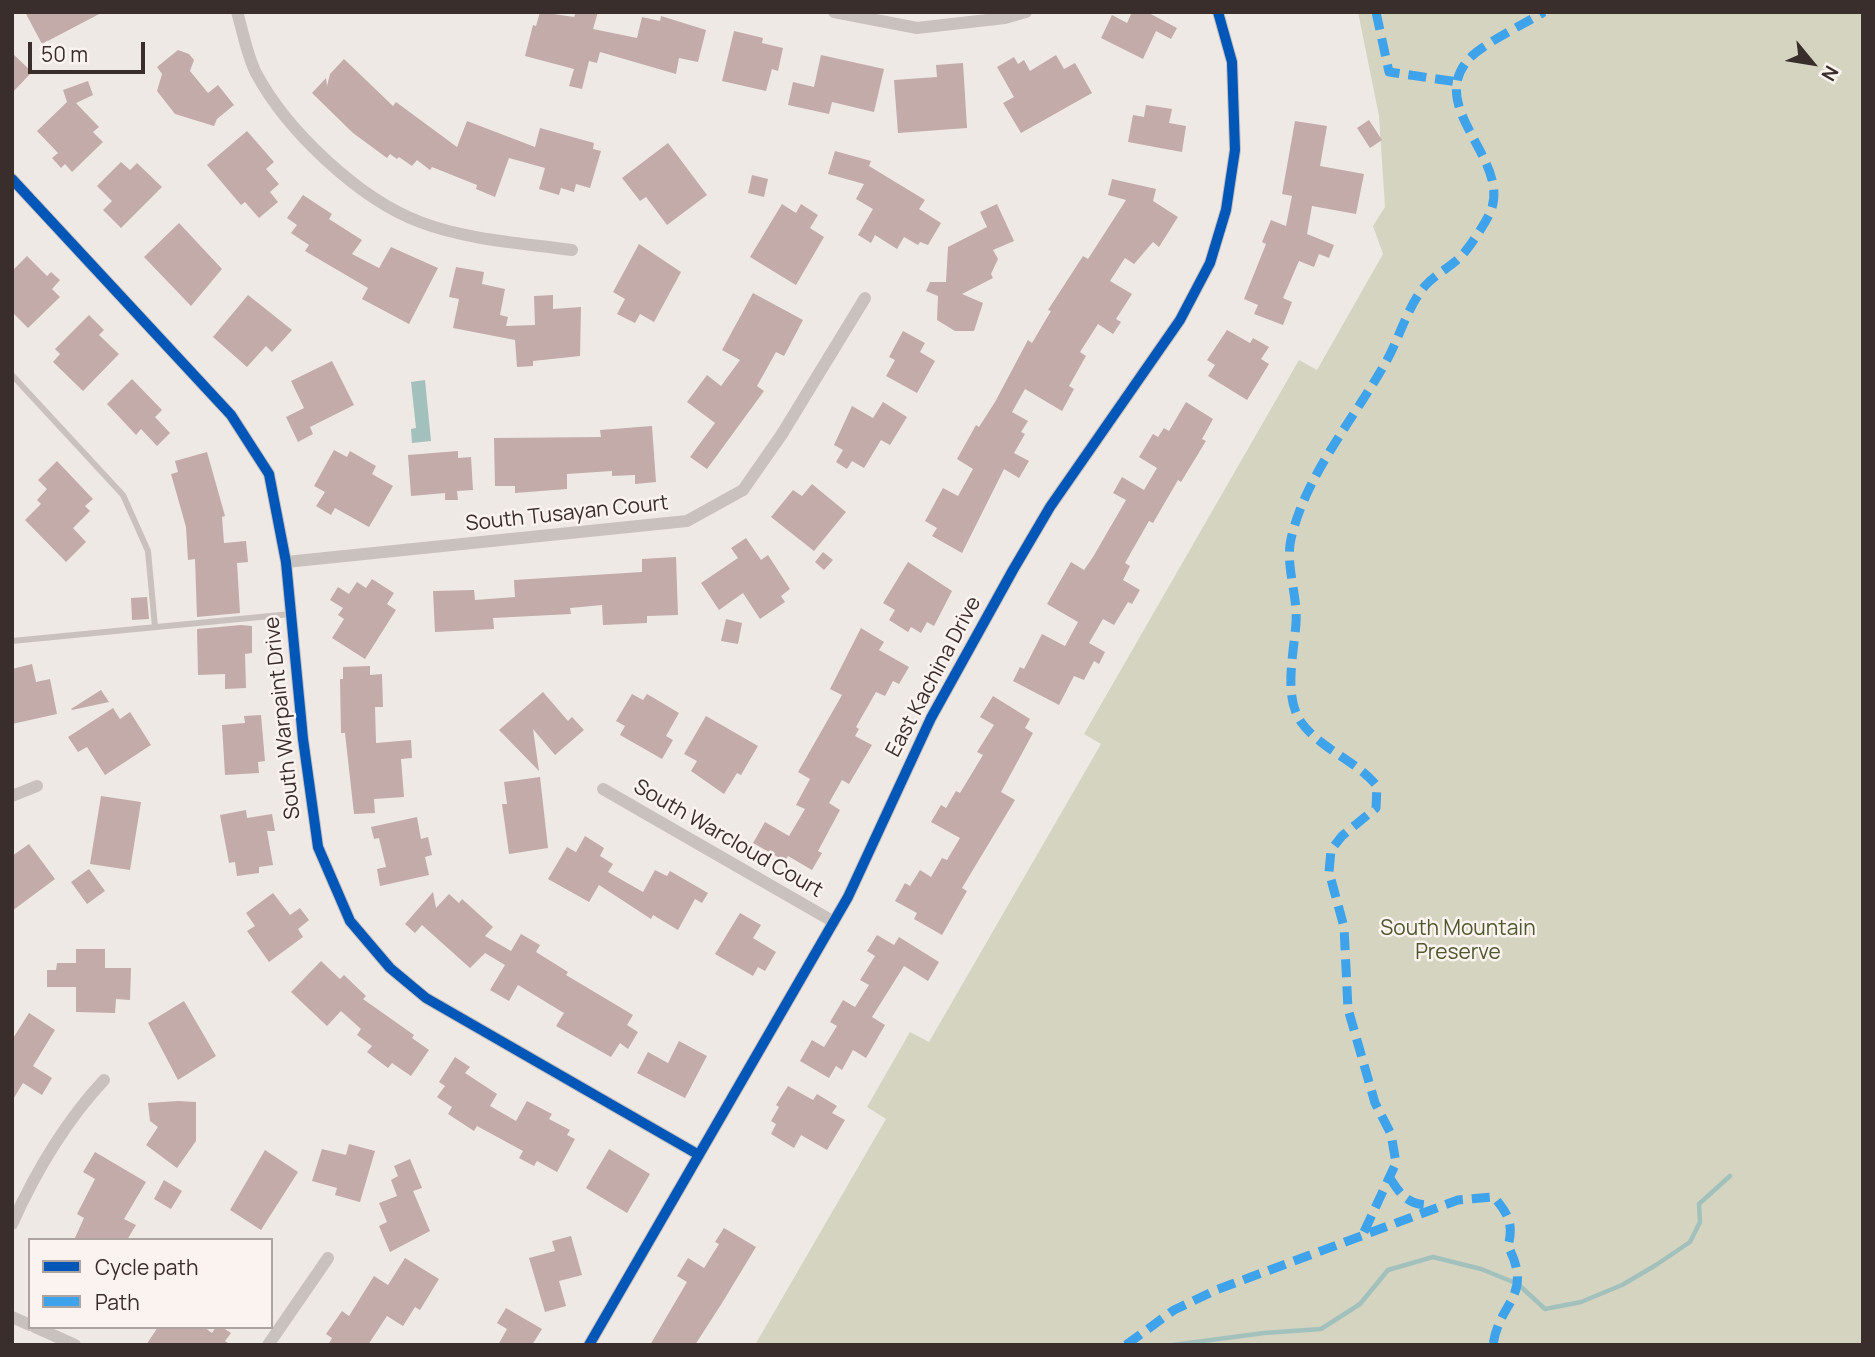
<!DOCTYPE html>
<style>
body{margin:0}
#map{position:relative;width:1875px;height:1357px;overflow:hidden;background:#efe9e6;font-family:Manrope,sans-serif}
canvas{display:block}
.frame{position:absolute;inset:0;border:14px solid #3a2e2c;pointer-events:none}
.legend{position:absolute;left:28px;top:1238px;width:245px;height:91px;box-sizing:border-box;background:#faf3ef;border:2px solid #ada4a1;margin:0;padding:9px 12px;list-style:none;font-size:21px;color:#3a2e2c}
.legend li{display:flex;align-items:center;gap:14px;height:35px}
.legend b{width:35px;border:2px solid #ada4a1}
.north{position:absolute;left:1777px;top:28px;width:70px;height:70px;-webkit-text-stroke:5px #faf3ef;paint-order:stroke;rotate:120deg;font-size:19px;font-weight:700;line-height:28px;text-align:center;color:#3a2e2c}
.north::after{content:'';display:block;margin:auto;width:24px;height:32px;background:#3a2e2c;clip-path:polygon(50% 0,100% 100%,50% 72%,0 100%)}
.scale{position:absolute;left:28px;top:42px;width:117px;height:32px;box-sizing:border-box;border:4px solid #3a2e2c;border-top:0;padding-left:9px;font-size:21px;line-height:24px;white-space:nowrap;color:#3a2e2c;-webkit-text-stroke:5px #faf3ef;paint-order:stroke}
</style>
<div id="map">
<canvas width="1875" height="1357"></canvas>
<div class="frame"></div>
<ul class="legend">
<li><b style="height:9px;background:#0057b8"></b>Cycle path</li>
<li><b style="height:9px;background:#3fa3eb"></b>Path</li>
</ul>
<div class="north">N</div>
<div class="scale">50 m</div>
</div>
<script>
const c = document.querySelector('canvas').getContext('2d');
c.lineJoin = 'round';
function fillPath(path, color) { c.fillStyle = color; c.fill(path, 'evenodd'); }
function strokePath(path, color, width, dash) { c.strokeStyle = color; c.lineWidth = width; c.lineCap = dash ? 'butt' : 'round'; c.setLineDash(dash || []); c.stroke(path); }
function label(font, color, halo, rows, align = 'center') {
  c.font = font + ' Manrope,sans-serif'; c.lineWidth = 5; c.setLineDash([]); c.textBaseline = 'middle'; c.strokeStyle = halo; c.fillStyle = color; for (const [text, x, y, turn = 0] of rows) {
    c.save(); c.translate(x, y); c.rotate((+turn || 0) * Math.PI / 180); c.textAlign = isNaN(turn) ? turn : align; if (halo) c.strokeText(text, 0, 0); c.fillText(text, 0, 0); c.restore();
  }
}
fillPath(new Path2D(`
 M1358,12h505v1333h-1108l131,-226 -19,-12 43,-75 19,10 172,-298 -17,-10 215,-374 18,10 66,-116 -10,-28 12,-19 -6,-91z`), '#d4d4c1');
fillPath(new Path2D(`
 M425,380l6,61 -19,2 -1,-14 5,-1 -5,-46z`), '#a2c1bc');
strokePath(new Path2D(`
 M1173,1345l91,-12 57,-4 39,-25 28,-34 45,-13 48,12 37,15 27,25 36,-7 41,-17 34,-20 34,-23 10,-20 -1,-18 31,-28`), '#a2c1bc', 4.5);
fillPath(new Path2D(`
 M25,12h78l-61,32z
 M540,12l34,5 2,-5h22l-5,17 44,9 5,-21 18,4 1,-5 45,14 -8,32 -19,-4 -3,16 -76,-22 -3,11 -8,-2 -7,28 -13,-3 5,-17 -49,-13 8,-31 3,1z
 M1132,12h15l30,16 -6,11 -15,-8 -13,28 -42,-21 11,-23 15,8z
 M734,31l29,7 -1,5 21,5 -5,23 -6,-2 -6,22 -44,-10z
 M178,50l11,4 5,6 -4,11 18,22 10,-8 16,20 -17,14 -3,7 -39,-12 -18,-23 5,-17 -5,-7z
 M12,53l20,19 -20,21z
 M821,55l63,14 -10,43 -42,-10 -3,12 -41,-9 5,-23 21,5z
 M1056,55l8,14 11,-6 17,30 -71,40 -18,-30 11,-6 -17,-30 17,-10 4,7 6,-4 6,11z
 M344,59l49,47 3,-4 61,45 10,-26 68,26 5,-19 54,15 -1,6 8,2 -11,37 -14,-4 -2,8 -13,-4 -2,7 -20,-6 6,-21 -36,-10 -14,39 -19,-8 1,-4 -45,-18 -2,3 -13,-10 -5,6 -13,-9 -2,2 -7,-5 -3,4 -34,-25 -41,-40 14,-15 1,8 3,-12z
 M963,63l4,65 -69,5 -4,-53 43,-3 -1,-12z
 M88,81l5,14 -17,8 23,24 -6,5 10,10 -31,30 -7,-8 -4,4 -9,-10 6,-5 -21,-22 30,-29 -4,-12z
 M1146,105l26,4 -3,14 17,3 -4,26 -54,-10 5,-27 11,2z
 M1369,120l13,20 -12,8 -13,-20z
 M1295,121l32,5 -7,40 44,8 -8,40 -44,-8 -5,28 27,11 -5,13 -10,-4 -5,13 -15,-6 -16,37 9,4 -9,23 -29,-11 4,-9 -14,-6 22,-55 -4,-2 9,-22 15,6 6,-30 -10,-2z
 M247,131l27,31 -8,7 13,15 -9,8 8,10 -19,16 -14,-16 -4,3 -34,-40z
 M668,143l39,52 -40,30 -21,-28 -6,4 -18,-23z
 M835,151l36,10 -2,5 56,34 -6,9 22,14 -13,22 -8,-3 -2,3 -14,-8 -7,12 -22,-14 -4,8 -13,-8 15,-26 -17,-10 8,-15 -36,-10z
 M121,162l9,8 7,-7 25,24 -41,41 -18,-18 9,-9 -15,-15z
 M752,175l16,4 -4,18 -16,-4z
 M1112,179l44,10 -3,12 25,16 -19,30 -6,-5 -19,22 -9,-6 -15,23 22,13 -16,25 5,3 -8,12 -15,-10 -18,28 6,4 -17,30 5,3 -12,22 -37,-22 -13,23 16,9 -7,11 4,2 -11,19 15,8 -10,17 -15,-9 -42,84 -30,-17 5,-8 -12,-7 18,-33 15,8 15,-27 -16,-10 19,-34 3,2 16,-25 33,-62 4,3 19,-32 -3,-1 35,-54 5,3 38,-59 -18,-5z
 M303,195l29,19 -3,5 33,21 -10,14 27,14 12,-21 47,21 -29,56 -47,-25 6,-11 -63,-37 4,-6 -18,-12 6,-8 -10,-7z
 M782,204l14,9 5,-9 17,11 -8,13 14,9 -28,48 -46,-28z
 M997,204l17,37 -21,9 5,9 -7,15 2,4 -31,16 21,9 -9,28h-19l-18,-11 1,-24 -12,-5 4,-9h16l2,-35 39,-20 -7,-15z
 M179,223l43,46 -31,37 -47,-49z
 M639,244l42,28 -27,50 -14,-8 -5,9 -18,-9 8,-15 -12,-7z
 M27,256l20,20 4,-4 9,8 -8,9 8,8 -32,31 -16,-16v-41z
 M456,267l28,5 -2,12 23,5 -5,26 8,2 -2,9 29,-1 -1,-29 19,-1v14l28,-2 -1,49 -47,5v5l-16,1 -2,-27 -62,-12 6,-29 -10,-2z
 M753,293l50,27 -19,36 -8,-4 -19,34 7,5 -57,78 -17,-12 25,-34 -28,-21 20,-27 14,11 19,-26 -18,-10z
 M248,295l44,35 -20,22 -6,-6 -19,21 -34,-30z
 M89,315l15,15 -5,5 20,19 -36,37 -30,-29 7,-8 -5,-5z
 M1227,330l23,13 3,-5 16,9 -8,12 8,5 -22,36 -39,-24 7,-11 -8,-5z
 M903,331l22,12 -5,9 15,9 -18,32 -31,-17 9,-16 -6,-3z
 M332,361l22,44 -44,22 3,7 -15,8 -12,-25 18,-9 -13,-27z
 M132,379l30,31 -7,7 15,16 -13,13 -16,-17 -5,6 -29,-31z
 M883,402l24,15 -17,28 -9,-5 -17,28 -12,-7 -5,8 -11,-7 7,-12 -9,-5 18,-39 21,12z
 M1186,402l27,17 -11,20 4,2 -25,41 -3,-2 -25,43 -4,-2 -24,42 5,3 -7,14 17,10 -8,14 -4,-2 -14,23 -11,-6 -14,24 16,9 -6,12 -5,-3 -10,19 -10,-4 -15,29 -46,-24 7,-14 4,2 18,-35 23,12 13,-24 -31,-18 24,-42 13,8 9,-13 33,-57 -13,-7 9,-16 22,13 13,-22 -18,-11 14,-23 5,3 6,-9 5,3z
 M652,426l4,56 -21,2v-9l-23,1v-5l-45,3v15l-52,4v-7h-20l-1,-48 107,-1 -1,-7z
 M334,450l13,7 3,-6 26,15 -4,8 21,12 -24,41 -34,-19 -4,7 -15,-9 9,-14 -11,-6z
 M458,451v7l13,-1 2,33 -16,1 1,9h-13v-7l-34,3 -3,-41z
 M207,452l18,64 -3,1 2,26 22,-2 2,21 -11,1 3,50 -43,4 -2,-58 -7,1 -2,-33 -15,-53 7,-2 -3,-11z
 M57,461l36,38 -8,7 5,5 -17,17 13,14 -20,20 -41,-42 16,-16 -4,-4 10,-11 -9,-9z
 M812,484l34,28 -32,39 -43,-34 22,-27 9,6z
 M746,538l15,22 7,-5 22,34 -9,7 4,6 -25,17 -17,-26 -24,17 -18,-27 37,-25 -7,-10z
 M823,552l10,8 -9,10 -9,-8z
 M676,557l2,58 -31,1v7l-44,2 -1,-20 -32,3 1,6 -78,4 1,11 -59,3 -2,-41 41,-1 1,10 40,-3 -1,-17 128,-8v-13z
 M908,562l44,29 -18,35 -7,-4 -6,11 -10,-6 -3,5 -19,-12 6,-10 -12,-7z
 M372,579l22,14 -7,11 9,6 -31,49 -33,-21 12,-19 -6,-4 5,-7 -13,-8 8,-13 11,7 8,-12 9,6z
 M147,597l2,22 -17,1 -1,-22z
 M726,619l16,4 -4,21 -17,-3z
 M241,625l11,1v27l-7,1 1,34 -21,1v-15l-27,1 -1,-46z
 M861,628l23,14 -5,8 30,17 -10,17 -6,-3 -8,15 -9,-4 -20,35 3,2 -4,7 17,9 -23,39 -7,-4 -13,23 11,7 -22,41 4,2 -10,17 -24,-14 -3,5 -32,-18 12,-21 24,14 16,-27 -9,-4 14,-26 -12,-7 44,-77 -12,-6z
 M32,664l4,18 14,-3 7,35 -45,10v-55z
 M370,666v9l12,-1 1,33h-8l1,36 35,-3 1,18 -11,1 3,38 -30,2 1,14 -21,1 -9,-81h-4l-1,-54h3v-12z
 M101,690l8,12 -37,8 -1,-1z
 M543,692l25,29 4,-4 12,13 -29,25 -22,-26 6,42 -40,-41z
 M632,694l11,6 4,-6 32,19 -13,23 7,4 -11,19 -42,-24 5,-9 -9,-5z
 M993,696l37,23 -5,9 8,5 -32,59 14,8 -53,88 5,3 -25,44 -28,-16 3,-6 -22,-12 10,-18 5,3 10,-16 11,7 11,-19 5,2 13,-22 -29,-16 10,-17 5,3 10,-17 4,2 23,-38 -6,-3 17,-27 -14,-8z
 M113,708l7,11 10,-7 21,33 -46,30 -18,-28 -9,5 -10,-15z
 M261,715l4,46 -7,1 1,11 -34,2 -3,-50 23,-2 -1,-7z
 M706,716l52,30 -17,29 -4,-2 -13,21 -33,-23 6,-10 -13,-7z
 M540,777l8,71 -39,6 -7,-50h5l-3,-22z
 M101,796l40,6 -11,68 -40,-6z
 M246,810l1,8 25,-4 3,17h-8l6,34 -14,2v6l-22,3 -2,-14 -6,1 -9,-48z
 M417,817l4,22 7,-2 4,18 -7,2 4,18 -49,11 -3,-17 9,-2 -7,-29 -5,1 -3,-12z
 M585,836l19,12 -4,8 13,8 -5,8 35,20 12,-22 12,6 3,-5 38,22 -6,10 -7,-4 -17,31 -25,-15 -2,4 -52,-34 -10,17 -41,-23 19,-32 9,5z
 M29,844l26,35 -43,32v-55z
 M89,869l16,22 -18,13 -16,-22z
 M433,892l3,16 13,-14 10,9 3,-4 31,28 -8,9 26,15 10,-17 19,11 -4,7 32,20 -2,3 67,40 -6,10 11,7 -10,17 -8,-6 -9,14 -55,-31 8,-13 -46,-28 -9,16 -19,-11 15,-25 -20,-12 -15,15 -48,-43 -7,8 -10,-9z
 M273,893l17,22 10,-7 9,12 -11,9 5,8 -34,25 -22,-31 8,-5 -9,-13z
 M740,913l21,12 -8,13 23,14 -11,19 -7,-4 -5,9 -38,-22z
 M877,935l17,10 5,-8 40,25 -11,19 -24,-15 -32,51 13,8 -19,33 -13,-8 -11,20 -6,-4 -7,12 -29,-17 12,-21 12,7 13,-21 -7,-4 13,-22 12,7 14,-22 -9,-5 15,-24 -8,-5z
 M76,949h29v19h26l-1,32 -14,-1 -1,14 -39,-1v-25h-29v-17h9l1,-7h19z
 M321,961l19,18 4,-4 22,21 -3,3 51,36 -2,3 17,12 -18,26 -19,-13 -4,5 -21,-16 5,-6 -15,-11 4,-6 -20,-18 -14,15 -36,-34z
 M184,1001l32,55 -38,24 -30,-57z
 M29,1013l26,17 -22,36 19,12 -10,17 -19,-12 -11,18v-61z
 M679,1041l28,15 -22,42 -48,-25 11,-21 20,11z
 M455,1057l15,10 -5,6 32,21 -7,12 26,15 11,-20 25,13 -3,5 21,11 -3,5 8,4 -18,33 -20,-11 -3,5 -15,-8 4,-7 -46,-25 -3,5 -26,-17 4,-7 -15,-10 8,-11 -6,-4z
 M788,1086l25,14 4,-6 20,12 -5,7 13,7 -18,30 -26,-15 -7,13 -23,-14 5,-10 -5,-3 8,-14 -3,-2z
 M178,1101l18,1v39l-19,27 -31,-23 12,-18 -8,-6 -2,-18z
 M349,1144l26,7 -15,51 -25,-7 2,-7 -25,-7 10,-32 24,6z
 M609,1149l41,25 -23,39 -41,-25z
 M265,1150l33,22 -37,58 -31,-20z
 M95,1152l51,30 -22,37 12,6 -9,15h-53l10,-22 -7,-4 18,-35 -12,-7z
 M410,1159l12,29 -9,3 17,40 -40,21 -11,-26 8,-4 -8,-19 18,-7 -6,-16 7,-4 -4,-10z
 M164,1180l18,11 -11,18 -17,-10z
 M724,1228l32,19 -34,56 -27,42h-45l37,-63 -10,-6 11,-18 16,10 15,-24 -4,-2z
 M571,1236l11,39 -23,6 7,25 -21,6 -16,-54 26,-7 -3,-10z
 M405,1258l34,21 -19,31 -5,-3 -12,19 -16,-10 -19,29h-40l4,-7 -6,-4 16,-23 7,5 25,-40 14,9z
 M506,1308l36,21 -10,16h-34l9,-16 -10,-6z
 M158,1327h46l8,6 4,-6h6l9,6 -6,8 6,4h-85z`), '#c2aba8');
strokePath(new Path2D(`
 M12,375l111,120 25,56 7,76
 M12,641l279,-27`), '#c9c1be', 6);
strokePath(new Path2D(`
 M237,12c6,20 10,43 19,61 31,58 103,126 164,149 47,18 102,21 152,28
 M834,12l83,16 88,-10 21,-6
 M12,179l219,236 38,59 17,88 17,177 15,108 32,74 40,47 36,30 273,157
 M286,562l401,-41 56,-31 39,-56 83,-136
 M603,789l231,133
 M12,796l25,-10
 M12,1224c24,-53 52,-101 92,-144
 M12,1317l18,8
 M35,1327l40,18
 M268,1345l60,-87
 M589,1345l259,-448 83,-179 82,-148 37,-63 130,-187 30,-57 16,-53 9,-60 -3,-88 -14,-50`), '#c9c1be', 12);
strokePath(new Path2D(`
 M1376,12l13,60 69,10
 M1390,1178c11,18 20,28 42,27
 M1364,1232l32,-69 -5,-29 -16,-31 -27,-94 -4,-82 -15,-55 2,-22 11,-14 34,-28 1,-22c-21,-26 -57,-37 -76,-64 -18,-26 -7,-69 -5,-99 2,-27 -11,-58 -5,-84 14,-62 61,-118 92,-172 15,-24 23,-58 41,-80 11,-13 29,-21 40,-34 9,-11 20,-28 26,-40 23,-52 -64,-104 -22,-153 12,-15 58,-37 76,-48
 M1126,1345l48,-35 42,-20 242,-90 36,-3c14,17 20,27 14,49 26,51 -9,55 -15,99`), '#3fa3eb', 9, [18, 9]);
strokePath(new Path2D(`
 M12,179l219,236 38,59 17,88 17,177 15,108 32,74 40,47 36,30 273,157
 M589,1345l259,-448 83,-179 82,-148 37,-63 130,-187 30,-57 16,-53 9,-60 -3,-88 -14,-50`), '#0057b8', 10);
label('21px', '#3a2e2c', '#faf3ef', [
 ["South Tusayan Court",567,514,-6],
 ["East Kachina Drive",934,677,-62],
 ["South Warpaint Drive",283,718,-96],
 ["South Warcloud Court",728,839,30]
]);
label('21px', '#505830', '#faf3ef', [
 ["South Mountain",1458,929],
 ["Preserve",1458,953]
]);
</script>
